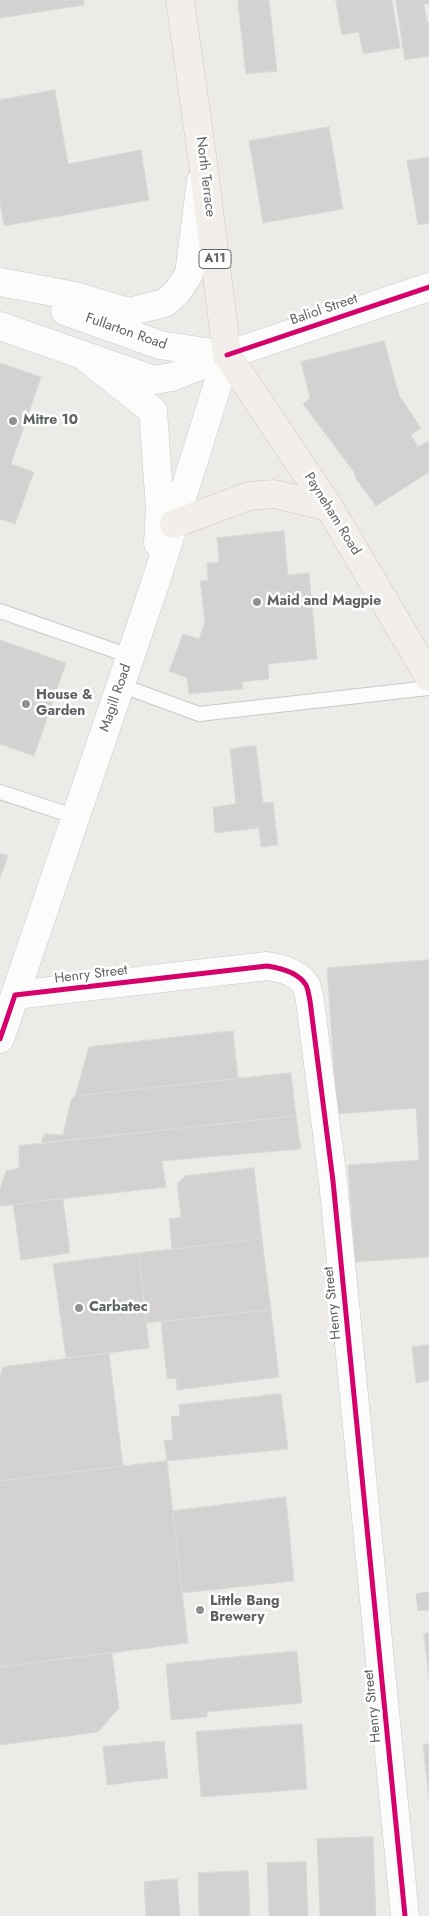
<!DOCTYPE html>
<style>
body{margin:0}
canvas{display:block;background:#edebe8}
</style>
<canvas width="429" height="1916"></canvas>
<script>
const c = document.querySelector('canvas').getContext('2d');
c.lineJoin = 'round';
function fillPath(path, color) { c.fillStyle = color; c.fill(path, 'evenodd'); }
function strokePath(path, color, width, dash) { c.strokeStyle = color; c.lineWidth = width; c.lineCap = dash ? 'butt' : 'round'; c.setLineDash(dash || []); c.stroke(path); }
function label(font, color, halo, rows, align = 'center') {
  c.font = font + ' Jost,sans-serif'; c.lineWidth = 5; c.setLineDash([]); c.textBaseline = 'middle'; c.strokeStyle = halo; c.fillStyle = color; for (const [text, x, y, turn = 0] of rows) {
    c.save(); c.translate(x, y); c.rotate((+turn || 0) * Math.PI / 180); c.textAlign = isNaN(turn) ? turn : align; if (halo) c.strokeText(text, 0, 0); c.fillText(text, 0, 0); c.restore();
  }
}
const building = new Path2D(`
 M0,0h84v5l-84,13z
 M238,0h31l8,71 -31,3z
 M336,0h56l8,48 -37,6 -4,-22 -17,3z
 M396,0h33v4h-5l3,18h2v34l-24,4z
 M55,90l13,74 73,-14 8,50 -145,26 -4,-24v-102z
 M329,127l14,82 -80,14 -14,-82z
 M429,157v66l-11,2 -11,-64z
 M384,341l15,54 22,33 -10,7 7,12 11,-6v31l-53,34 -20,-27 -2,-7 -51,-68 7,-6 -9,-36z
 M0,363l41,14 -30,87 23,8 -19,52 -15,-5z
 M284,531l4,44 21,-2 8,86 -49,5 1,15 -27,3 1,7 -54,5 -2,-16 -18,-7 14,-37 16,5 6,-17 -5,-41 8,-1 -1,-17 12,-1 -2,-24z
 M0,640l66,23 -32,93 -34,-12z
 M256,746l7,57 10,-1 5,43 -17,2 -2,-19 -44,5 -2,-26 23,-3 -6,-55z
 M0,853l8,3 -8,22z
 M429,960v297l-74,5 -7,-97 71,-5 -3,-52 -79,6 -10,-146z
 M233,1031l5,47 -163,18 14,-49z
 M291,1073l5,43 -255,27 3,-9 19,1 8,-35 4,-4z
 M296,1116l5,33 -139,12 4,26 -166,19v-17l6,-18 13,-3v-22z
 M254,1168l8,71 -90,10 -3,-30 12,-2 -4,-33 8,-8z
 M63,1198l7,55 -49,7 -8,-55z
 M262,1239l9,71 -125,13 -7,-70z
 M139,1253l10,95 -83,10 -13,-94z
 M271,1310l8,67 -102,13 -1,-12 -9,1 -6,-57z
 M429,1345v36l-13,2 -4,-36z
 M109,1353l14,113 -123,15v-105l3,-9z
 M281,1394l7,55 -121,12 -3,-21h9l-2,-23 9,-1 -1,-11z
 M167,1461l21,182 -188,24v-186z
 M286,1497l8,84 -112,12 -9,-82z
 M429,1592v18l-11,1 -2,-17z
 M424,1633h5v46z
 M297,1651l5,52 -95,9v5l-36,3 -5,-56z
 M112,1653l7,55 -21,24 -98,13v-78z
 M302,1724l5,65 -106,8 -5,-65z
 M164,1741l4,37 -61,7 -4,-38z
 M429,1744v55l-6,-54z
 M373,1837l3,79h-56l-3,-77z
 M306,1862l2,54h-39l-2,-53z
 M248,1871l2,45h-51l-1,-43z
 M177,1879l3,37h-34l-2,-34z`);
fillPath(building, '#d4d2d1');
strokePath(building, '#dcdad8', 1);
const lane = new Path2D(`
 M0,611l130,45
 M120,685l79,29 230,-26
 M0,792l76,25`);
const street = new Path2D(`
 M227,355l202,-68
 M15,995l252,-29c14,2 31,6 39,19 2,4 3,11 4,16l23,180 72,735`);
const secondary = new Path2D(`
 M0,282l75,14 53,16 37,-9 13,-12 11,-17 12,-93
 M65,311l95,34 65,10
 M0,326l154,54 18,-3 55,-22
 M81,354l72,57 7,98 -2,34
 M0,1039l155,-455 72,-229`);
const primary = new Path2D(`
 M180,0l23,163 24,192 102,152 100,170
 M174,524l75,-28 25,-2 55,13`);
strokePath(lane, '#cac9c8', 16);
strokePath(street, '#cac9c8', 29);
strokePath(secondary, '#c9c9c8', 29);
strokePath(primary, '#d2c7b9', 29);
strokePath(lane, '#fcfcfc', 14);
strokePath(street, '#fcfcfc', 28);
strokePath(secondary, '#fcfcfc', 28);
strokePath(primary, '#f2efea', 28);
strokePath(new Path2D(`
 M227,355l202,-68
 M0,1039l15,-44 252,-29c14,2 31,6 39,19 2,4 3,11 4,16l23,180 72,735`), '#d6006c', 5);
for (const [x, y, r, color] of [
 [13,421,5,"#909293"],
 [257,602,5,"#909293"],
 [26,704,5,"#909293"],
 [79,1308,5,"#909293"],
 [200,1610,5,"#909293"]
]) { const dot = new Path2D(); dot.arc(x, y, r, 0, 2 * Math.PI); c.fillStyle = color; c.fill(dot); strokePath(dot, '#fff', 2); }
for (const [x, y, w] of [
 [215,259,32]
]) { const box = new Path2D(); box.roundRect(x - w / 2, y - 9.5, w, 19, 4); c.fillStyle = '#fff'; c.fill(box); strokePath(box, '#5e6265', 1); }
label('bold 12px', '#5e6265', null, [
 ["A11",215,259]
]);
label('14px', '#5e6265', '#fff', [
 ["North Terrace",205,177,83],
 ["Baliol Street",324,310,-19],
 ["Fullarton Road",126,332,19],
 ["Payneham Road",332,514,58],
 ["Magill Road",116,698,-71],
 ["Henry Street",91,975,-7],
 ["Henry Street",333,1303,-96],
 ["Henry Street",373,1706,-96]
]);
label('bold 14px', '#5e6265', '#fff', [
 ["Mitre 10",23,421],
 ["Maid and Magpie",267,602],
 ["House &",36,696],
 ["Garden",36,712],
 ["Carbatec",89,1308],
 ["Little Bang",210,1602],
 ["Brewery",210,1618]
], 'left');
</script>
